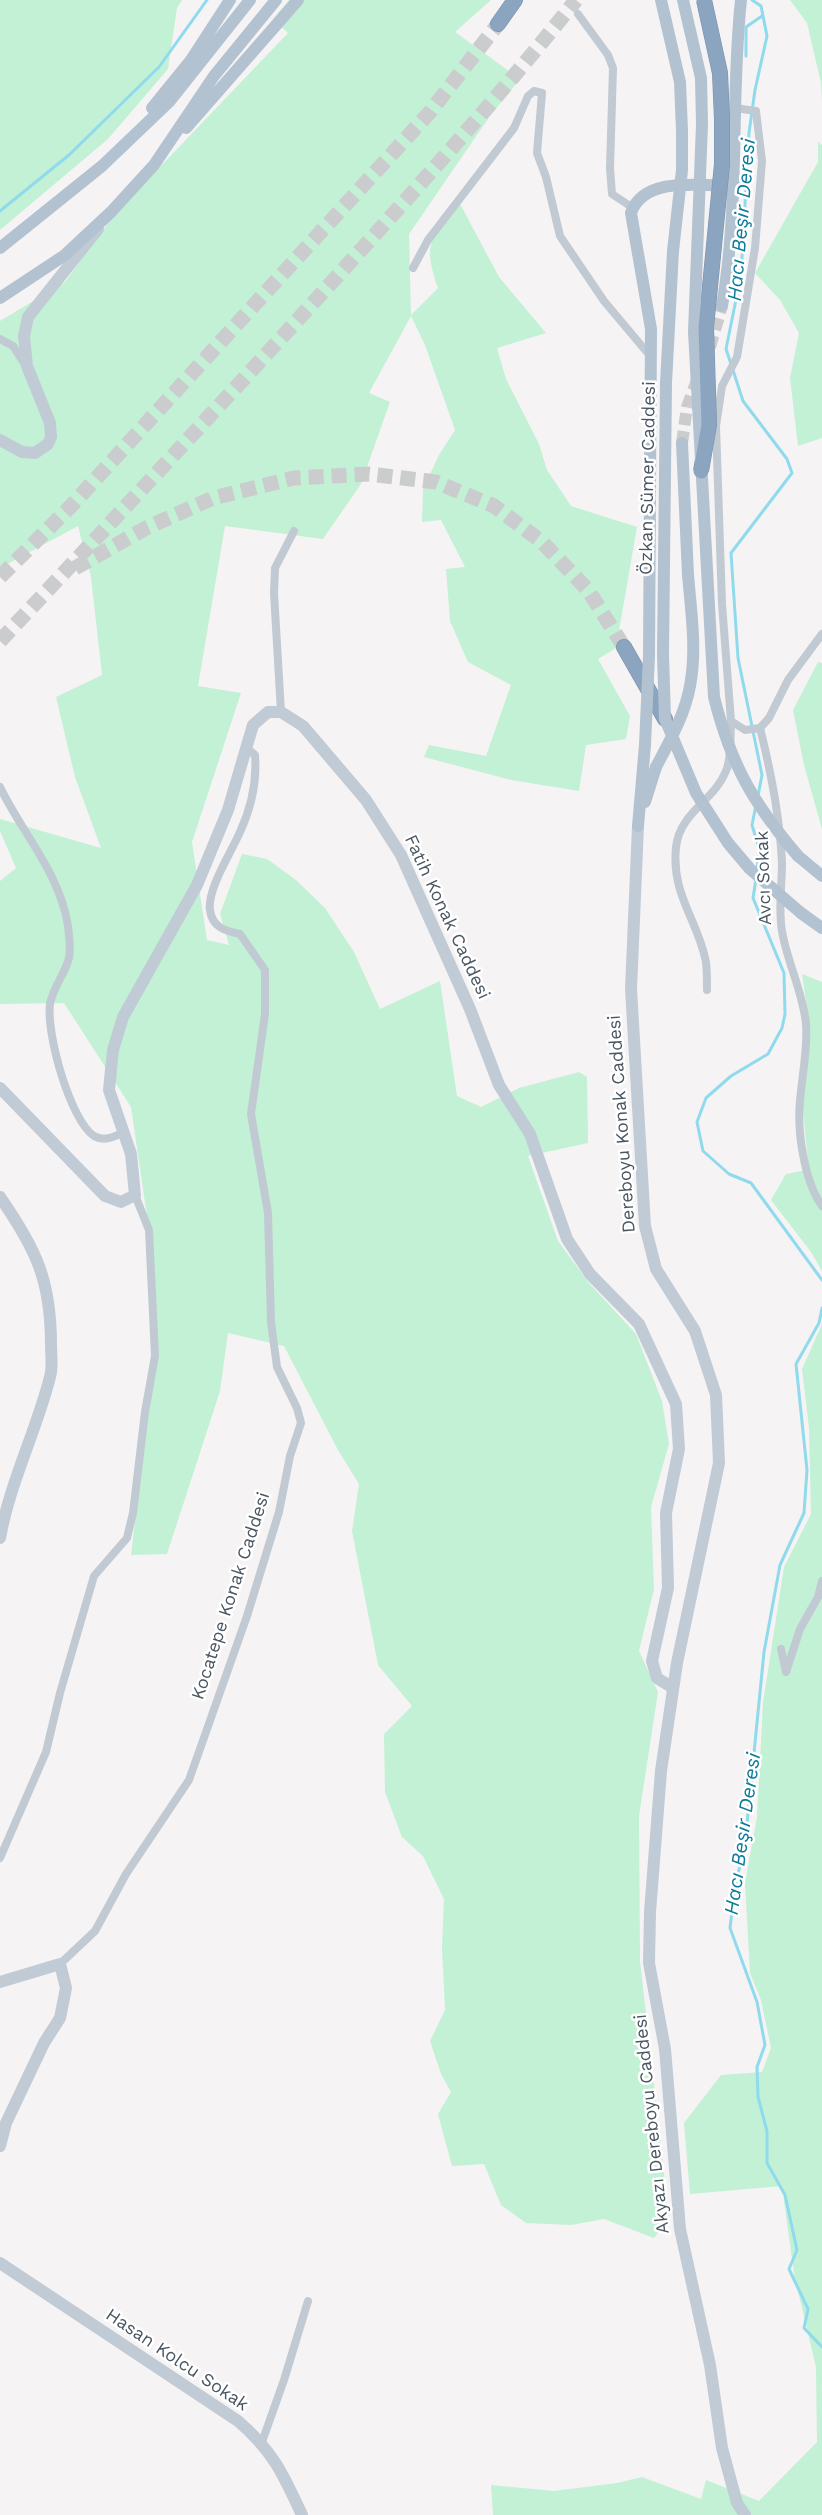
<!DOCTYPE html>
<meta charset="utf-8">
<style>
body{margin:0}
canvas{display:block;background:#f5f3f3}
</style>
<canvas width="822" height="2515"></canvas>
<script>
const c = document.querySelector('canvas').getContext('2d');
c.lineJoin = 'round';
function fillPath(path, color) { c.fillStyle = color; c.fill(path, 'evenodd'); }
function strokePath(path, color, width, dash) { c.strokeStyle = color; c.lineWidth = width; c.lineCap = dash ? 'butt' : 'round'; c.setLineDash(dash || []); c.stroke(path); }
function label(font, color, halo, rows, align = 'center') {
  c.font = font + ' "Work Sans",sans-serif'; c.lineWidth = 5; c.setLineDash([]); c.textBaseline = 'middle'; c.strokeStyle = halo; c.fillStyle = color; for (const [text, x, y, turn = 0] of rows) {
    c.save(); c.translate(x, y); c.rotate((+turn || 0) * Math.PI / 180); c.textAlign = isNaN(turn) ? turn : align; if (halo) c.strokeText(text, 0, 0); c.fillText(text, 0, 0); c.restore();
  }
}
fillPath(new Path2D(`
 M0,0h182l-5,8 -9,61 -60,70 -108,91z
 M289,0h202l-36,32 65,47 -30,37 -81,118 2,81 27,-27c-16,-48 -7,-47 21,-86l40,75 47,56 -49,15 9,31 33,65 8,26 24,36 66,21 -21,121 -18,11 32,57 -4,23 -40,6 -7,46 -68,-11 -87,-23 5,-12 57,11 25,-71 -43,-23 -18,-41 -4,-52 19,-2 -24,-47 -19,2 1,-33 16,-34 16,-25 -30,-85 -14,-29 -42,77 21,9 -29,82 -38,55 -98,-13 -27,160 43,7 -49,149 15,98 22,5 -9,-31 22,-60 25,5 29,21 29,28 29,44 26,57 60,-28 17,115 24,11 38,-19 60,-16 8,5 1,66 -60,13 30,85 31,42 47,51 26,67 7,43 -18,63 3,82 -15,62 19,41 -19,124 1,145 29,256 -15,21 -50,-19 -33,6 -45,-2 -25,-18 -17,-41 -32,2 -14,-52 13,-22 -10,-18 -11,-33 15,-31 -3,-62 2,-49 -21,-43 -21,-19 -17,-45 -1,-58 28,-28 -34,-41 -26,-134 7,-47 -21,-34 -54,-104 -56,-13 -8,58 -53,163 -36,1 24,-199 -6,-126 -18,-123 -67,-104 -64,1v-123l16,-13 -16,-37v-12l101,29 -26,-71 -19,-80 46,-22 -11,-98 -13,-51 -78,42v-247l65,-39 48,-66 175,-183 -15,-14z
 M790,0h32v102l-1,-19 -14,-60z
 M818,142l4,3v293l-24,8 -8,-68 9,-45 -19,-33 -25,-27 63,-111z
 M818,662l4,1v166l-18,-64 -11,-55z
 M802,974l20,8v289l-11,-19 -40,-52 15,-26 16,-3 6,-9 -6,-61 7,-79z
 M822,1324v1191h-329l-2,-30 63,6 63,-8 25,-6 59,22 5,-19 53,21 58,-59 -1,-75 -22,-93 -12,-88 -92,8 -6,-71 37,-48 41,-3 9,-24 -10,-48 -11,-27 -5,-90 12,-66 6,-114 21,-136 27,-53 -2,-86 -7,-59z`), '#c3f1d5');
strokePath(new Path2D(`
 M746,56v-29l16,-11
 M0,211l69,-56 90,-88 48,-67
 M731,364l-5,-15 15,-74 8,-142 6,-43 12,-54 -6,-30 -9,-6
 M733,370l10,31 44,58 5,14 -61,80 7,105 24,117 -4,21
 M756,805l-4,20 7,23 -2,21
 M756,879l-3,19 31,75 1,41 -3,14 -14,26 -37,22 -25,22 -9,24 6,29 26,23 22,9 71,97
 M822,1308l-3,15 -23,41 11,106 -3,43 -24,52 -16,87 -19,192 -10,43 -5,41 27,74 8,43 -8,22 1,30 9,34v32l18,32 12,55 -8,19 19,40 -4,19 18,19`), '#90daee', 3);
strokePath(new Path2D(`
 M710,347l12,-41
 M682,443l5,-36 10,-27`), '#caccce', 12, [12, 6]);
strokePath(new Path2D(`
 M75,568l71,-40 67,-30 81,-20 75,-4 67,8 58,24 48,36 46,48 36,57
 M0,577l71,-71 359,-394 68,-88
 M0,641c121,-129 242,-259 360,-390 74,-82 147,-164 216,-251`), '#caccce', 15, [15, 8]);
const highway = new Path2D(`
 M498,24l17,-24
 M624,647l41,72`);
strokePath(highway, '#7690ad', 16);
strokePath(new Path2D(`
 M578,14l30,41 5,13 -3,100 2,26 21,14
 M413,268l15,-28 86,-112 14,-32 6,-5 8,2 -5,60 9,24 14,59 44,65 47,56
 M0,339l13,7 13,20
 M822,634l-34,46 -19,38 -9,10c11,44 20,89 22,135 0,22 -4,46 0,68 5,31 21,61 24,93 2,25 -4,52 -6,77 -3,30 4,80 22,105
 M281,712l-7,-119 1,-25 19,-37
 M731,721l-9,-117 -6,-178 6,-40 15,-29 18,-109 7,-87 -6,-50 -21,-3
 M0,787c22,46 60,86 68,139 1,8 3,23 1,32 -4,16 -16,29 -19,46 -4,29 20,116 44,132 10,6 20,1 30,-4
 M707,990c0,-9 0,-19 -1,-28 -8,-42 -35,-67 -30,-115 4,-35 38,-46 50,-76 6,-14 4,-34 5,-50l14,9 15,-2
 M781,1649l5,23 14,-43 18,-32 4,-16
 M0,1858l46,-106 14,-59 34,-117 33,-38 6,-25 12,-101 10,-56 -6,-126 -14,-35
 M60,1964l35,-33 31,-57 63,-94 58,-164 32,-104 11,-56 11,-33 -4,-15 -20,-41 -6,-45 -3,-109 -17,-99 14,-100v-44l-25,-36c-15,-3 -28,-7 -30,-24 -3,-21 22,-59 30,-78 11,-24 17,-51 15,-77l-8,-7
 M262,2442l22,-62 24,-79`), '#c1cad2', 8);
strokePath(new Path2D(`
 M0,440l22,12 13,1 13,-9 3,-7 -1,-14 -23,-57 -3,-30 4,-19 70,-88
 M638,826l-7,163 14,237 11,43 39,62 21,64 3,68 -42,200 -16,108 -11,141 -1,51 16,86 15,180 30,136 12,83 15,55 8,12
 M0,1088l105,108 16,6 14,-7 -4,-41 -22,-64 4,-40 10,-33 74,-132 31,-75 25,-85 15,-13h13l22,14 63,74 35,55 69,154 29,76 31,49 37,105 23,35 49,50 37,80 3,45 -13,64 2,75 -16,73 5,17 16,10
 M0,1197c36,52 51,83 51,148 0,10 2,22 -1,32 -14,55 -40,105 -50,161
 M0,1982l60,-18 6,24 -6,30 -16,25 -38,80 -6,23
 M0,2263l238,158c35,30 45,53 64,94`), '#c1cbd6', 12);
strokePath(new Path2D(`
 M152,108l39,-48 39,-60
 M186,128l112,-128
 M0,248l102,-82 67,-64 81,-102
 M0,298l65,-43 46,-43 43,-47 60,-89 62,-76
 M722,306c18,-102 8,-204 19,-306
 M682,443l6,132
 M649,656l2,-327 -20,-116c13,-38 72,-27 104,-27
 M645,802l11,-35
 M638,826l7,-81
 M798,856l24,20
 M801,913l21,15`), '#b3c2d1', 12);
strokePath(highway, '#8ba5c1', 15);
const highwayBridge = new Path2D(`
 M701,471l8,-46 -3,-98 16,-163v-45l-2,-46 -16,-73`);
strokePath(highwayBridge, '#7690ad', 16, []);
strokePath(new Path2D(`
 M661,0l19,82 2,49v39l-9,81 -7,132 -3,271 2,65 31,74 32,50 22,26 51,44
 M683,0l18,78 1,46 -8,208 20,365c17,68 39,106 84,159
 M645,745l4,-89
 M656,767c13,-25 29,-52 34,-81 7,-36 1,-75 -2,-111`), '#b3c2d1', 12);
strokePath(highwayBridge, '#8ba5c1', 15);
label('18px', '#4a5661', '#fff', [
 ["Özkan Sümer Caddesi",648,478,-89],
 ["Avcı Sokak",764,878,-92],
 ["Fatih Konak Caddesi",447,917,65],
 ["Dereboyu Konak Caddesi",622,1124,-94],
 ["Kocatepe Konak Caddesi",231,1596,-72],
 ["Akyazı Dereboyu Caddesi",652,2124,-96],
 ["Hasan Kolcu Sokak",177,2360,34]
]);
label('italic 20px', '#0c7c9b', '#fff', [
 ["Hacı Beşir Deresi",742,220,-85],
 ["Hacı Beşir Deresi",743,1834,-82]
]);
</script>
